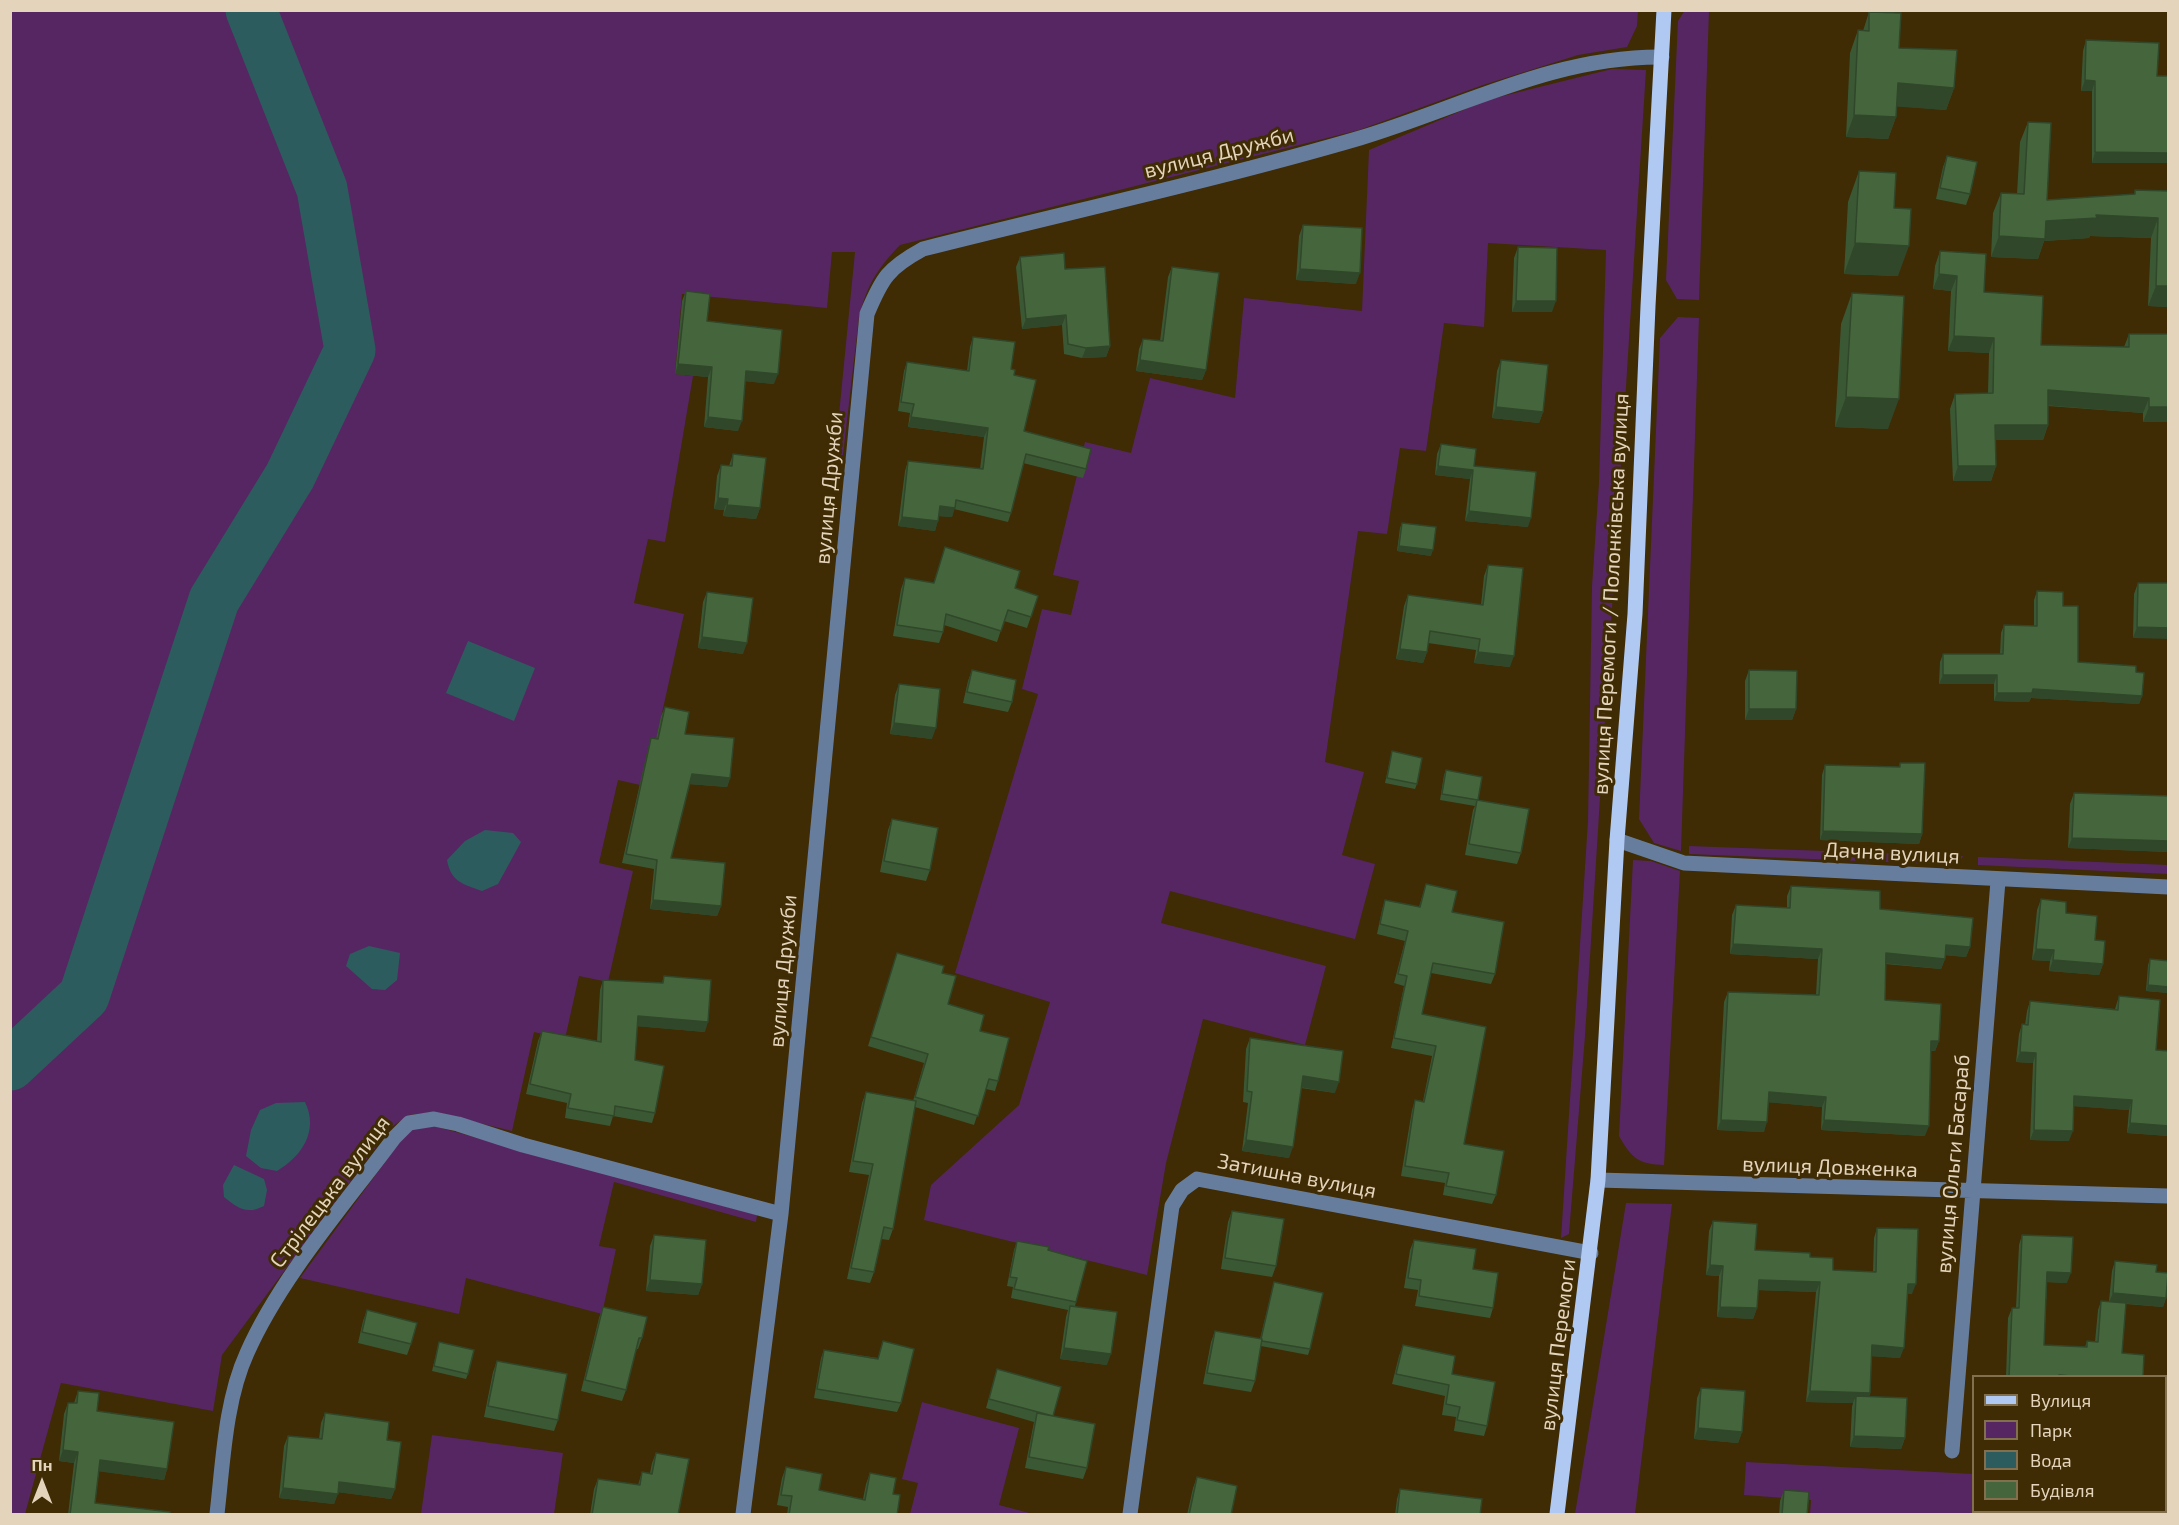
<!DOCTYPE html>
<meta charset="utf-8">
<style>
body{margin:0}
#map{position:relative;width:2179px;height:1525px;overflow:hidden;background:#3f2b04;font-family:"Exo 2",sans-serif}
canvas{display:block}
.frame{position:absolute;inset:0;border:12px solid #e3d4bb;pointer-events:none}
.legend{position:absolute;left:1972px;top:1375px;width:195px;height:138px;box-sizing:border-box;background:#3f2b04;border:2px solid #816f4d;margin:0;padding:8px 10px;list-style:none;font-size:18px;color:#e3d4bb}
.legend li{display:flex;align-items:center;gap:12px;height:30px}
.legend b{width:30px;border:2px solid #816f4d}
.north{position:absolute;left:12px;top:1453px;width:60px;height:60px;-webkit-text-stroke:4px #3f2b04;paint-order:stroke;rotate:0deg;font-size:16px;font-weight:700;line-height:24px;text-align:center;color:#e3d4bb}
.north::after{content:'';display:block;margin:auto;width:21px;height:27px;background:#e3d4bb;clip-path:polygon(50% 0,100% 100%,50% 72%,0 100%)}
</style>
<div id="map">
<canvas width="2179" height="1525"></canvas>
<div class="frame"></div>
<ul class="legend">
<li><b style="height:8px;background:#afc9f3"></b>Вулиця</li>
<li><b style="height:16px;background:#562662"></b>Парк</li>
<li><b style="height:16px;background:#2d5c5e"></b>Вода</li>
<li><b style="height:16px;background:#45663c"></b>Будівля</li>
</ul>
<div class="north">Пн</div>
</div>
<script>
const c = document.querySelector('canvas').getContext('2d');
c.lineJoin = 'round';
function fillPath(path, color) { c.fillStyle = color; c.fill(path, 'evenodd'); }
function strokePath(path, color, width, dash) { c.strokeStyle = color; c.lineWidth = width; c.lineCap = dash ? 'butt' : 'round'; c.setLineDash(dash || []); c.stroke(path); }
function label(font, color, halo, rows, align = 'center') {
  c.font = font + ' "Exo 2",sans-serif'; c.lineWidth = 6; c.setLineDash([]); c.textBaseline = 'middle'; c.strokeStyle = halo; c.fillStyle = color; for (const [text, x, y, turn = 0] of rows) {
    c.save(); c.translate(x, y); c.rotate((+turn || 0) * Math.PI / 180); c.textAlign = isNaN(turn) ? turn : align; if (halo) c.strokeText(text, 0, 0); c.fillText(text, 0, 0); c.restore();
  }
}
fillPath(new Path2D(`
 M1685,10l24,1 -10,289 -22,-1 -11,-19 12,-259z
 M10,11h1628l-1,15 -10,21 -49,8 -95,30 -124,45 -459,115c-23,24 -33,40 -41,72l-16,138h-8l20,-203h-23l-5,56 -145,-14 -7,80 18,2 -28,166 -17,-3 -14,64 50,11 -30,135 -6,-1 -8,37 -22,-5 -19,83 34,8 -25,111 -29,-6 -14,63 -31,-7 -22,99 -79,-19 -24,3 -19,13 -168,227 -9,56 -152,-28 -36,131h-14z
 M1612,69l34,1 -61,966 -16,198 -8,4 27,-417 4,-235 7,-103 7,-233 -118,-7 -4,84 -40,-4 -18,128 -26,-3 -13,86 -29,-3 -33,231 39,10 -22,83 33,9 -20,75 -185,-48 -9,32 165,43 -21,79 -102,-26 -37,144 -19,112 -223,-55 7,-35 88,-80 31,-103 -95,-29 83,-279 -16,-5 20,-80 29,6 8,-34 -26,-6 32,-133 46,11 19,-75 85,20 9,-100 118,13 7,-161 118,-50z
 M1678,317l21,1 -18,533 -27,-8 -15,-24 21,-481z
 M1689,846l274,10 -5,9 -269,-11z
 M1978,857l190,8v9l-190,-9z
 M1633,860l18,1 29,10 -16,294c-25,-1 -32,-6 -45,-29z
 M434,1126l323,89 -1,7 -142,-40 -15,64 17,3 -14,65 -136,-36 -7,36 -159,-36 99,-135 13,-13z
 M1626,1203l46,1 -37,310h-60z
 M922,1402l97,26 -20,77 34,9h-123l8,-31 -16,-4z
 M432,1435l131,18 -9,61h-133z
 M1746,1462l227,12 1,38h148v2h-312l1,-14 -67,-5z`), '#562662');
fillPath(new Path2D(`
 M468,641l67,27 -21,53 -68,-28z
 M485,830l28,3 8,9 -23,42 -16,7c-19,-7 -31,-9 -35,-31l18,-19z
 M369,946l31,7 -3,27 -12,10 -13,-1 -26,-23 4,-12z
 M305,1102c14,29 -3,54 -28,69l-16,-3 -15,-12 5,-26 9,-20 16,-7z
 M234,1165l30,14 3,11 -3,16c-18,9 -26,2 -40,-9l-1,-12z`), '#2d5c5e');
strokePath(new Path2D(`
 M10,1065l74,-69 130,-396 76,-124 60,-126 -28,-161 -71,-179`), '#2d5c5e', 51);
strokePath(new Path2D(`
 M1617,840l67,23 484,24
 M1598,1180l570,16
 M1952,1451l46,-570
 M217,1514c6,-51 8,-113 30,-161 33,-75 98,-149 147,-215l15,-15 25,-4 24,5 65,21 258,69
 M743,1514l38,-300 86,-900c15,-36 21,-46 56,-65 146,-37 293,-69 437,-111 100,-30 194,-82 302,-81
 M1130,1514l42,-308 10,-16 15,-11 394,74`), '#677d9e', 15);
strokePath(new Path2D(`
 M1557,1514l41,-334 19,-340 18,-226 13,-308 16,-296`), '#afc9f3', 15);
fillPath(new Path2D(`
 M1869,12l30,36 55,40 -8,22 -50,-4v11l-8,22 -42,-2 4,-84 8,-23 5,1z
 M2086,40l71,36 11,87h-76v-72h-11l2,-40z
 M2028,122l19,78 87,-6 1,-4 34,1v116l-21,-1 3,-68 -61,-2 -1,2 -45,3 -6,18 -47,-2 2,-44 8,-20 16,1 3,-52z
 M1947,156l23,38 -4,11 -30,-6 7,-32z
 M1859,171l35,37 4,68 -54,-2 4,-72z
 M1303,225l53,59 -60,-4 3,-44z
 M1518,247l34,65h-40l2,-54z
 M1940,251l101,94 83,2 5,-13h40v88h-26v-9l-95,-7v19l-5,15h-47v26l-5,15h-38l-3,-72 5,-15 33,-1 1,-40 -41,-2 3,-60 -18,-2 2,-23z
 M1020,257l45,12 45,77 -4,11 -24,1 -18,-4 -2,-29 -40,4 -6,-62z
 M1172,267l34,103 -4,10 -66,-9 3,-22 4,-10 17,2 8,-64z
 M686,291l21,30 67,63 -29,-3 -7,50 -34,-4 4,-50 -33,-3 7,-73z
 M1852,293l36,136 -53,-2 6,-103z
 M973,337l38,32 3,6 10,56 62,38 -3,9 -60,-15 -12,50 -3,9 -54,-13 -2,8 -13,-1 -4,15 -37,-5 7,-55 3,-10 72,8 4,-32 -76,-10 2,-14 -12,-2 6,-40 3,-9 60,9 3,-24z
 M1501,360l42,52 -4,11 -47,-5 5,-47z
 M1441,444l33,22 54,61 -63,-6 5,-42 -35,-4 2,-21z
 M733,454l27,54 -4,11 -33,-3 1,-6 -10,-1 3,-33 4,-11 8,1z
 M1402,523l29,33 -34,-5 3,-23z
 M945,547l70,41 23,8 -11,32 -23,-7 -7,21 -53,-17 -1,7 -4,11 -46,-7 8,-47 4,-11 29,5z
 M1488,565l22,102 -36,-4 2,-13 -48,-7 -1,9 -4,11 -27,-4 8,-53 4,-11 73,10 3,-29z
 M2138,583h31l-36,55 1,-44z
 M2037,591l26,15 15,56 58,10 6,24 -3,8 -108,-6 -2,4 -35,-1v-17h-55l1,-22 3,-8h57l1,-21 3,-8 30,1v-26z
 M707,592l36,62 -45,-6 5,-46z
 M972,670l40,32 -4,10 -45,-9 5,-22z
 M1749,670l47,39 -4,11h-47v-39z
 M899,684l33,55 -42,-5 5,-39z
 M665,707l20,27 45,44 -3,9 -38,-3 -18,74 50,48 -4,10 -67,-7 4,-40 -32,-6 26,-115 3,-10 5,1 5,-23z
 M1392,751l25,33 -2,5 -30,-6z
 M1900,763l22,71 -3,10 -99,-4 2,-65 3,-10 74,2z
 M1446,770l32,30 43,53 -4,11 -52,-9 8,-45 2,-4 -35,-6 4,-25z
 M2074,793l95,3v56l-101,-4 2,-44z
 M892,819l38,51 -4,11 -46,-9 8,-42z
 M1426,884l26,28 43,62 -4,10 -60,-11 -9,41 64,13 -22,117 32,51 -4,9 -49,-9 2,-12 -44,-7 11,-66 3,-10 8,1 9,-45 -41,-8 13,-62 -10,-3 11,-42 -28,-7 5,-24 3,-10 34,7z
 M1791,886l89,23 90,38 -4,10 -21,-2v4l-4,10 -56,-5v36l54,41 -4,10h-5l-5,85 -104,-6 1,-23 -54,-5 -4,30 -47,-2 7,-128 4,-10 88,3 2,-36 -88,-5 2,-39 4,-10 51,3v-12z
 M2041,899l25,14 37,51 -4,11 -50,-4 1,-10 -18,-1 5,-50z
 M897,953l45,20 6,31 32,27 18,50 -3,10 -9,-2 -12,36 -59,-18 -22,122 -4,11 -8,-1 -7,33 -4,11 -23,-4 22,-104 -20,-3 13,-69 4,-11 47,9 11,-38 -56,-17z
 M2150,959l19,2v32l-23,-2 2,-26z
 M664,976l41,56 -68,-6 -2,34 20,53 -3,10 -39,-7 -3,10 -45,-8 2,-15 -41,-9 12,-53 4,-10 55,10 3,-51 3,-10 59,3z
 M2119,996l37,54 13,1v85l-42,-3 2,-23 -55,-4 -5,35 -39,-1 3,-77 -17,-1 3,-28 3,-10 3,1 2,-14 3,-10 85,8z
 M1250,1038l85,55 -34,-5 -12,70 -47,-7 6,-48 -5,-1 3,-53z
 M1232,1211l44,55 -4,11 -51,-8 7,-47z
 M1713,1221l42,29 55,7 23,13 40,2 1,-34 3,-10 35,66h-4l-8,64 -29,-2 -1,37 -1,4 36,41 -4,11 -51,-2 2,-40 1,-4 -47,-1 10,-110 -58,-2 -1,18 -4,11 -36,-2 2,-41 -13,-1 3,-44z
 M654,1235l48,49 -4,11 -52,-4 4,-45z
 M2022,1235l45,48 -20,-1 -3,63 41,2 2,-6 8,1 3,-32 3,-9h8l3,-30 3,-10 41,11 10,26 -3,9 -37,-3 -4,49 21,24h-137l2,-59 4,-10h4l3,-63z
 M1414,1240l59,29 20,39 -3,10 -75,-12 3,-16 -14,-2 6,-38z
 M1017,1241l31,9 28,52 -1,4 32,59 -47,-6 6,-42 2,-7 -57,-12 2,-11 -6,-1 7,-36z
 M1274,1282l36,67 -2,6 -47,-9 -6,35 -4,11 -48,-8 8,-42 4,-11 45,8z
 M603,1307l39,31 -4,11h-2l-10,41 -4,11 -41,-10 18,-73z
 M367,1310l44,34 -4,11 -49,-12 5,-22z
 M883,1341l18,62 -4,9 -83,-14 7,-40 3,-8 54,8z
 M439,1342l29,32 -2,5 -34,-8z
 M1403,1345l49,29 35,52 -3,10 -30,-5 2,-14 -14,-2 3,-19 -53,-12 7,-28z
 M497,1361l61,59 -4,11 -70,-14 9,-45z
 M997,1369l56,47 34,52 -4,11 -58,-11 9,-46 -48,-14z
 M1701,1388l41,44 -4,11 -44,-4 3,-41z
 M78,1391l19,20 70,58 -3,11 -65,-9 -4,32 75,12h-102l6,-52 -15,-2 5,-47 4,-11h6z
 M325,1413l62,27 8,49 -4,10 -53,-7 -4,12 -55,-6 5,-52 4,-10 31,3 2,-16z
 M656,1453l22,62h-88l4,-26 4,-10 40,6 4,-13 8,1 2,-10z
 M786,1467l33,23 44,9 3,-15 4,-11 23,21 4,21h-110l1,-8 -11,-2 5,-27z
 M1197,1477l34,38h-44l6,-27z
 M1400,1489l80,26h-85l2,-16z
 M1784,1490l23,25h-28l1,-14z`), '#3b5834');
fillPath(new Path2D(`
 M2085,80l10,1 -3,10h-11z
 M1898,83l56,5 -8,22 -57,-4z
 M1854,115l42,2 -8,22 -42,-2z
 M2095,152l74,1 -1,10h-76z
 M2096,215l62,3 -7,20 -61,-2 -1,2 -45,3 -6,18 -47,-2 8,-21 47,-15z
 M1855,243l54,3 -11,30 -54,-2z
 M1300,269l60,4 -4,11 -60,-4z
 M1939,274l18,2 -6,15 -18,-2z
 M2156,286h13v21l-21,-1z
 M1516,301h40l-4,11h-40z
 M1066,315l-4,10 -40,4 4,-10z
 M1954,336l40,2 -5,15 -41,-2z
 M1110,346l-4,11 -24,1 4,-10z
 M1140,360l66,10 -4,10 -66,-9z
 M678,364l34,3 -4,10 -33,-3z
 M746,371l32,3 -4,10 -32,-3z
 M2048,390l101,8 -6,15 -100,-8z
 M1846,397l53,2 -11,30 -53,-2z
 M1496,407l47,5 -4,11 -47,-5z
 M2149,407h20v15h-26z
 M708,417l34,4 -4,10 -34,-4z
 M911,417l77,11 -4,9 -76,-10z
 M1995,425h53l-5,15h-53z
 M1438,466l35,4 -3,9 -35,-4z
 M1958,466h38l-5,15h-38z
 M718,498l10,1 -4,11 -10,-1z
 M727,505l33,3 -4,11 -33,-3z
 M940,506l15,2 -3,9 -15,-1z
 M1469,511l62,7 -3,9 -63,-6z
 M902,517l36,4 -3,10 -37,-5z
 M1399,546l34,4 -2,6 -34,-5z
 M2137,627l32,1v11l-36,-1z
 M702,637l45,6 -4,11 -45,-6z
 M1400,649l27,3 -4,11 -27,-4z
 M1478,652l36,4 -4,11 -36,-4z
 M1943,675h54l-3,9h-55z
 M2033,689l109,7 -3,8 -108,-6 -2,4 -35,-1 3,-8z
 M1749,709h47l-4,11h-47z
 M894,723l42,5 -4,11 -42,-5z
 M692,774l38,4 -3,9 -39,-3z
 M1823,831l99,3 -3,10 -99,-4z
 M2072,838l97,3v11l-101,-4z
 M653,900l68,6 -4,10 -67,-7z
 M1733,944l89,5 -4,10 -88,-5z
 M1946,945l24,2 -4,10 -24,-2z
 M2036,949l18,1 -4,11 -18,-1z
 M1886,953l59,6 -4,10 -59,-6z
 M2053,960l50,4 -4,11 -50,-4z
 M2148,985l21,2v6l-23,-2z
 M638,1016l70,6 -3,10 -71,-6z
 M1931,1041h8l-4,10 -8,-1z
 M2020,1052l16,1 -3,10 -17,-1z
 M1303,1076l36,6 -4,11 -36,-6z
 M1769,1092l57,5 -4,10 -57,-5z
 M2074,1096l58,4 -3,10 -59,-4z
 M1721,1120l46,2 -3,10 -47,-2z
 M1824,1120l105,6 -4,10 -104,-6z
 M2130,1123l39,3v10l-42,-3z
 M2034,1130l39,1 -4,10 -39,-1z
 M1246,1140l47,7 -4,11 -47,-7z
 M1710,1265l13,1 -4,10 -13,-1z
 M2047,1272l24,1 -4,10 -23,-1z
 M650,1280l52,4 -4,11 -52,-4z
 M1759,1280l61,2 -4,10 -61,-2z
 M1908,1284h8l-4,10h-7z
 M2113,1293l53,5 -3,9 -54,-5z
 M1720,1307l37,1 -4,11 -36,-2z
 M1872,1345l32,3 -4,10 -32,-2z
 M1064,1348l47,6 -4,11 -47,-6z
 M1810,1391l60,2 -4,10 -10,-7 -3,7 -47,-1z
 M1698,1428l44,4 -4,11 -44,-4z
 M1854,1436l51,2 -4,11 -51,-2z
 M63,1450l15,2 -4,11 -15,-2z
 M100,1460l67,9 -3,11 -68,-9z
 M339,1482l56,7 -4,10 -55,-7z
 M283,1488l55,6 -4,10 -55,-6z`), '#30472a');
const building = new Path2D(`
 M1869,12l32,1 -2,35 58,2 -3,38 -56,-5 -2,34 -42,-2 4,-85 11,1z
 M2086,40l73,3 -2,33h12v77l-74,-1v-71l-10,-1z
 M2028,122l23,1 -4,77 88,-6v-4l34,1v95h-13l2,-68 -62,-3 1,3 -51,3 -1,18 -46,-3 2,-43 23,1z
 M1947,156l30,6 -7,32 -30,-6z
 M1859,171l37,2 -2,35 17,1 -2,37 -54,-3z
 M1303,225l59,3 -2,45 -60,-4z
 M1518,247l39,1 -1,53h-40z
 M1940,251l46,3 -2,38 59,4 -2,49 88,2v-13h40v73h-20v-9l-101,-8v35h-53l1,41h-38l-3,-72 38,-1 1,-55 -40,-2 3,-60 -18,-2z
 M1064,253l1,16 40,-2 5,79 -24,2 -18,-4 -2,-29 -40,4 -6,-62z
 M1172,267l47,6 -13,97 -66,-10 3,-21 20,2z
 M686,291l24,3 -3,27 75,9 -4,44 -32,-3 -4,50 -34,-4 4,-50 -34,-3z
 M1852,293l52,3 -5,103 -53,-2z
 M973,337l42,5 -4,27 4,1 -1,5 22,5 -12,51 67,18 -5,20 -60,-15 -15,59 -55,-13 -1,8 -15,-2 -2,15 -36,-4 6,-56 75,8 5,-41 -77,-11 3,-13 -13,-2 6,-40 62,9z
 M1501,360l47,5 -5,47 -47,-5z
 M1441,444l35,5 -2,17 62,6 -5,46 -62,-7 4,-41 -35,-4z
 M733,454l33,4 -6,50 -33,-3 1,-6 -10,-1 3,-33 11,1z
 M1402,523l34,4 -3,23 -34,-4z
 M945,547l75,24 -5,17 23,8 -7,21 -23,-7 -7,21 -55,-17 -3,18 -46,-7 8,-47 29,5z
 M1488,565l35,3 -9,88 -36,-4 2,-13 -50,-8 -3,21 -27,-3 8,-54 75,10z
 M2138,583h31v45l-32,-1z
 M2037,591l26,1v14h15v56l58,4v6l8,1 -2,23 -109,-7 -1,4h-35v-18h-54v-21h60l1,-29 33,1z
 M707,592l46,6 -6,45 -45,-6z
 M972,670l44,10 -4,22 -45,-10z
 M1749,670l48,1 -1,38h-47z
 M899,684l41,5 -4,39 -42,-5z
 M665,707l24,5 -4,22 49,4 -4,40 -38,-4 -21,84 54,5 -4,43 -68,-6 4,-40 -31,-6 25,-116 7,1z
 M1392,751l30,7 -5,26 -30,-6z
 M1900,763h25l-3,71 -99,-3 2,-66 75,2z
 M1446,770l36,7 -4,23 -36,-6z
 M2074,793l95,3v45l-97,-3z
 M1477,800l52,9 -8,44 -52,-9z
 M892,819l46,9 -8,42 -46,-9z
 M1426,884l31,7 -5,21 52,10 -9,52 -62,-11 -11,51 64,13 -22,117 40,7 -8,44 -50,-9 3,-13 -44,-7 10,-66 9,2 12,-56 -42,-8 13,-62 -9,-2 10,-43 -28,-7 5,-24 35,7z
 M1791,886l89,5v18l93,9 -3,29 -24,-2 -1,14 -59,-6 -1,47 56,4 -2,37h-8l-2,85 -105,-6 2,-23 -57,-5 -2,30 -46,-2 7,-128 91,3 3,-46 -89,-5 3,-39 54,3z
 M2041,899l25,3v11l31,3 -2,24 10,1 -2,23 -50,-4 1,-10 -18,-1z
 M897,953l47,13 -2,7 14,3 -8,28 36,11 -4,16 29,7 -11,43 -9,-2 -11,37 -63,-19 13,-43 -57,-17z
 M2150,959l19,2v26l-21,-2z
 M664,976l47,4 -3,42 -70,-6 -3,44 29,6 -9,47 -40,-7 -1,10 -46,-8 3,-14 -41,-10 12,-53 59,11 2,-62 60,3z
 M2119,996l41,4 -4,50 13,1v75l-39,-3 2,-23 -58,-4 -1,35 -39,-1 2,-77 -16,-1 2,-28 6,1 2,-24 88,9z
 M1250,1038l93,13 -4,31 -36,-6 -10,71 -47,-7 6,-48 -5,-1z
 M866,1092l50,9 -23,128 -9,-2 -10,45 -23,-4 22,-104 -20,-3z
 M1232,1211l52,8 -8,47 -51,-8z
 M1713,1221l44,3 -2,26 55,3v4l23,1v12l43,2 1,-44 41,1 -2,55h-8l-4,64 -32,-3 -2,48 -60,-2 10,-109 -61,-2 -2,28 -37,-1 3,-41 -13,-1z
 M654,1235l52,5 -4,44 -52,-4z
 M2022,1235l51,2 -2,36 -24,-1 -3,73 43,2v-6l11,1 3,-41 25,2 -4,50 22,2 -1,22h-60l-24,-2v2h-50l3,-69h7z
 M1414,1240l62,9 -3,20 25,4 -5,35 -74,-12 2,-16 -13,-2z
 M1017,1241l32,6 -1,3 39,11 -11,41 -62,-13 3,-11 -7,-1z
 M2115,1261l42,4 -1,7 12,1 -2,25 -53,-5z
 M1274,1282l49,11 -13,56 -48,-8v-2h-1z
 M1070,1306l47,6 -6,42 -47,-6z
 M603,1307l44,10 -5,21h-3l-13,52 -41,-10z
 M367,1310l50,13 -6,21 -49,-12z
 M1215,1331l47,8 -7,42 -48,-8z
 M883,1341l31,8 -13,54 -84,-14 7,-39 54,9z
 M439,1342l35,8 -6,24 -34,-8z
 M1403,1345l52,11 -3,18 43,8 -8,44 -30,-6 3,-13 -14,-3 3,-19 -53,-11z
 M497,1361l70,13 -9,46 -70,-14z
 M997,1369l64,18 -8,29 -64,-17z
 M1701,1388l44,3 -3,41 -44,-4z
 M78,1391l21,2 -2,18 77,11 -7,47 -67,-9 -5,43 75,9v3h-100l8,-63 -15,-2 5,-47h9z
 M1856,1396l51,2 -2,40 -51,-2z
 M325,1413l64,9 -2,18 14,2 -6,47 -56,-7 -1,12 -55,-6 5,-52 34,3z
 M1037,1413l58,11 -8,44 -58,-11z
 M656,1453l33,6 -11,56h-86l6,-36 42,6 2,-13 10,2z
 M786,1467l36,7 -3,16 46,10 5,-27 26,5 -3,16 7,1 -3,20h-108l3,-19 -11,-1z
 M1197,1477l40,9 -6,29h-42z
 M1400,1489l82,10 -2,16h-83z
 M1784,1490l25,2 -2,23h-25z`);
fillPath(building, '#45663c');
strokePath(building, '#30472a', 1.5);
label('21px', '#e3d4bb', '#3f2b04', [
 ["вулиця Дружби",1219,153,-14],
 ["вулиця Дружби",829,488,-85],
 ["вулиця Перемоги / Полонківська вулиця",1611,594,-87],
 ["Дачна вулиця",1892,853,3],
 ["вулиця Дружби",783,971,-85],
 ["вулиця Ольги Басараб",1953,1164,-85],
 ["вулиця Довженка",1830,1167,2],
 ["Затишна вулиця",1297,1176,11],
 ["Стрілецька вулиця",330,1192,-53],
 ["вулиця Перемоги",1558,1345,-83]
]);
</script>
